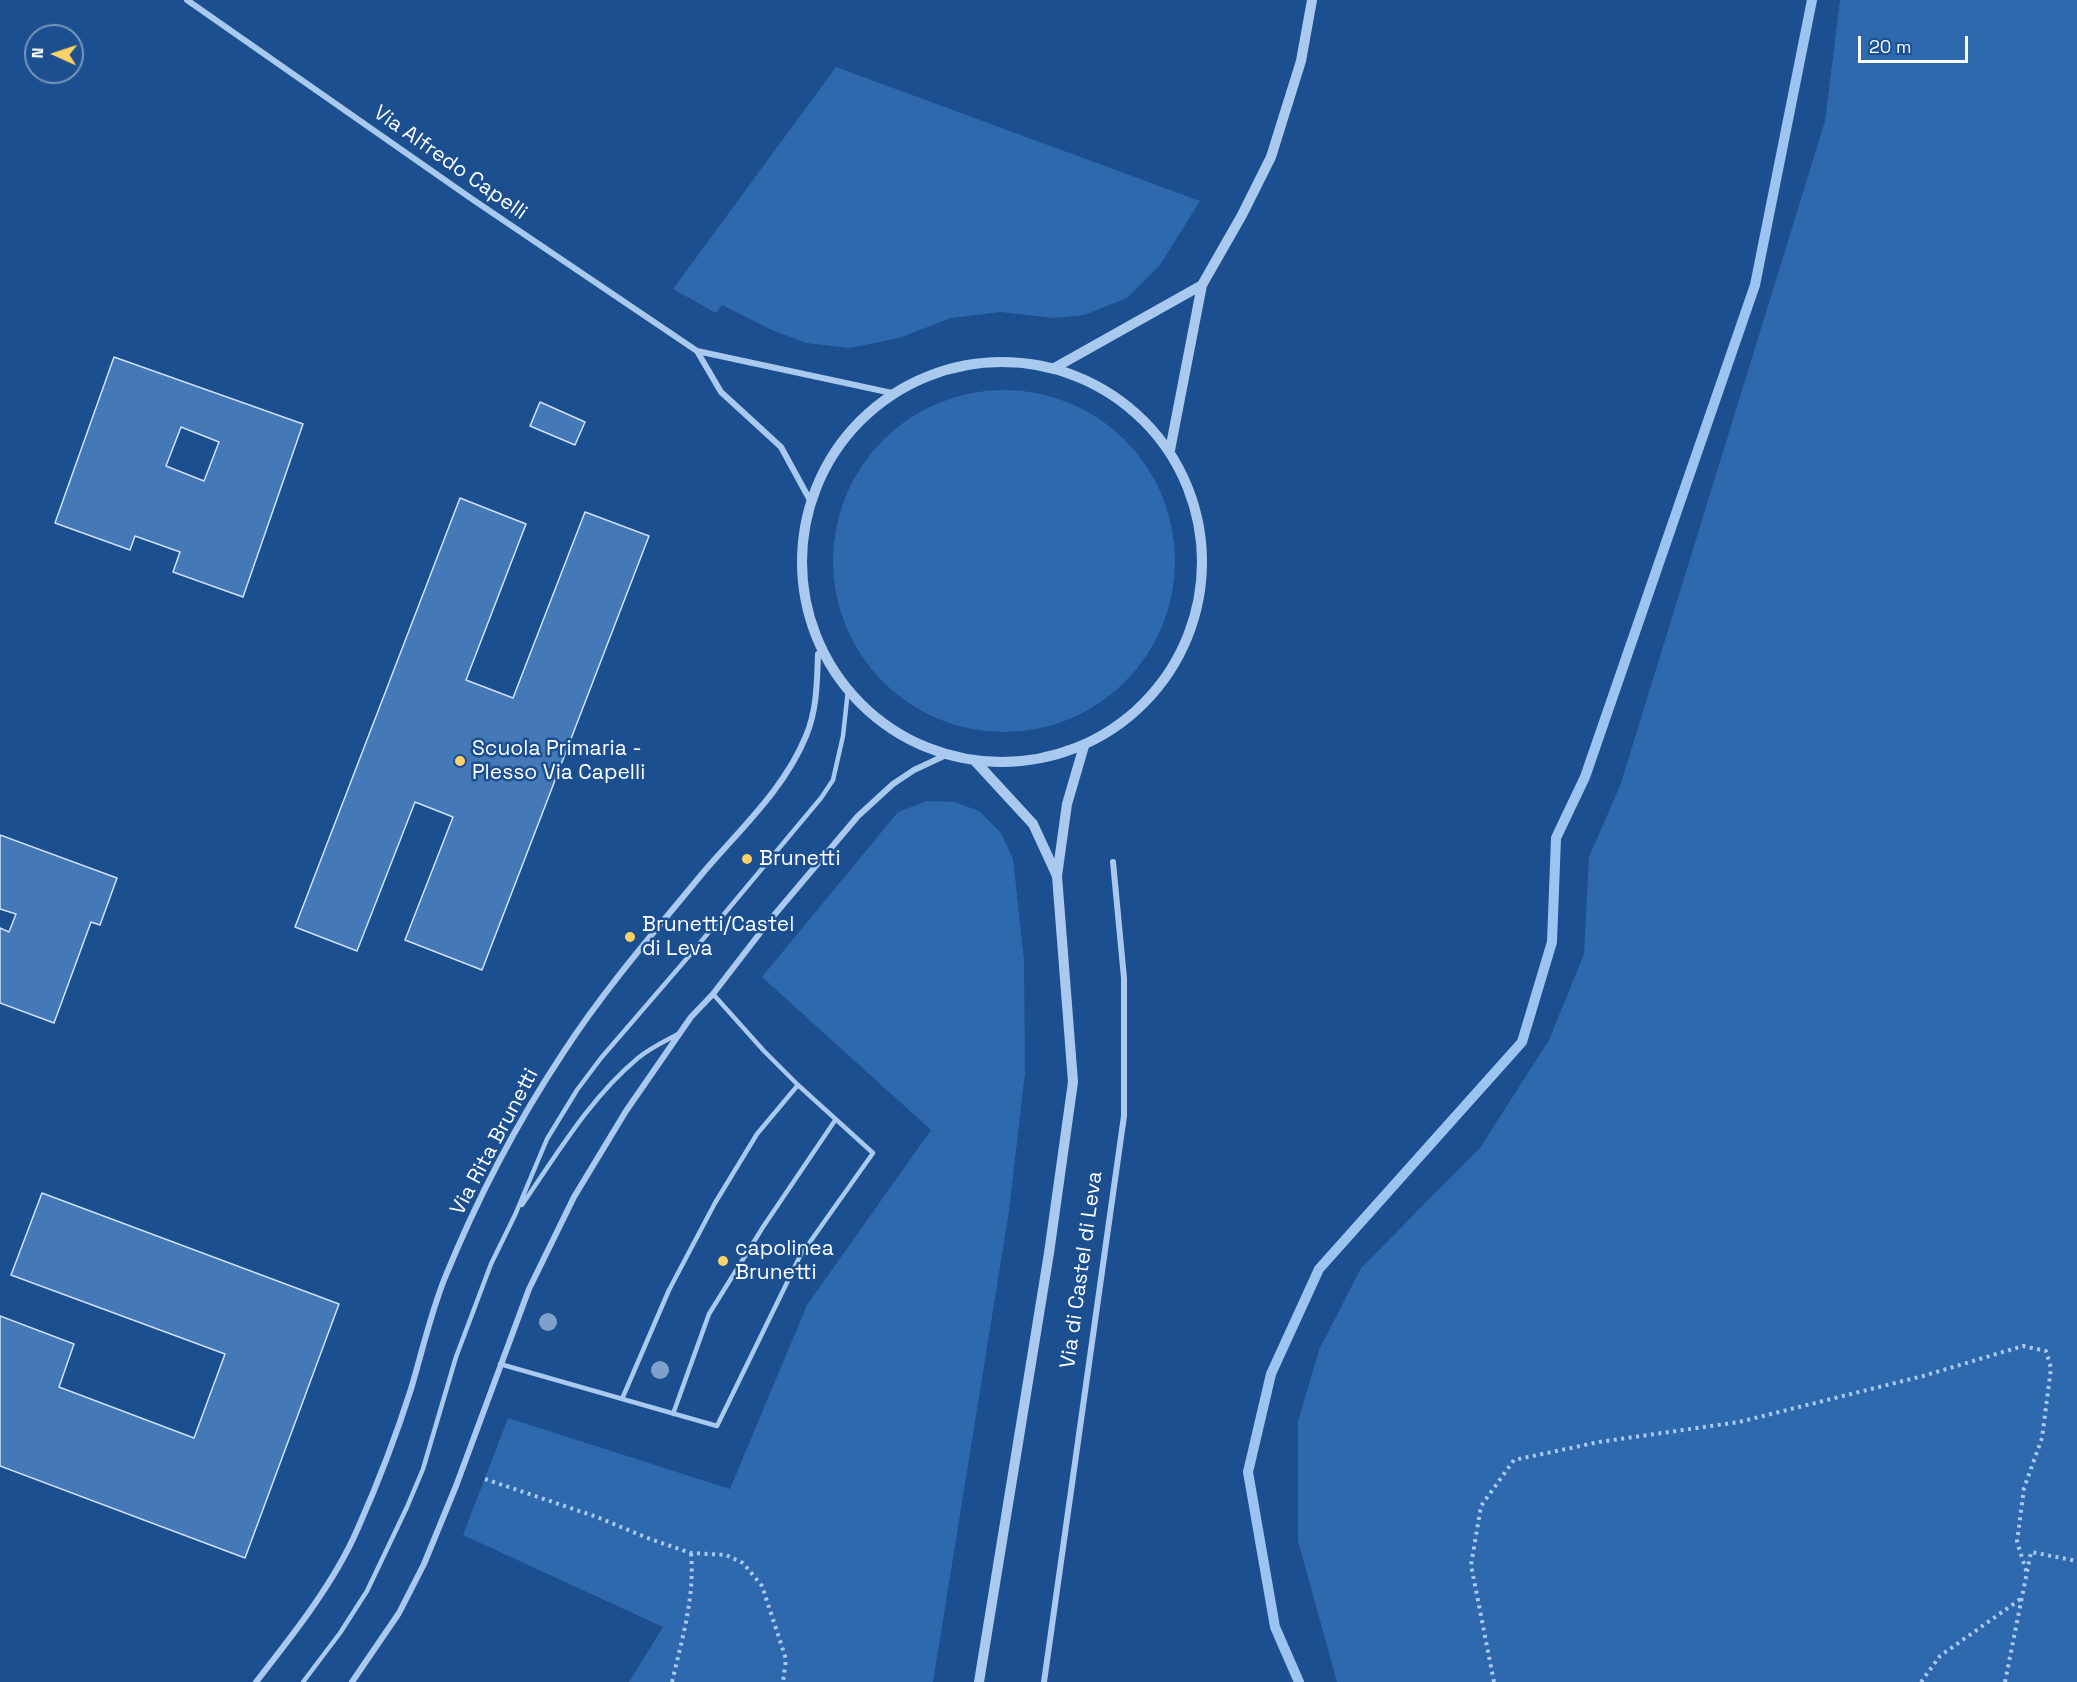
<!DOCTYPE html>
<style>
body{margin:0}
#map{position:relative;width:2077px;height:1682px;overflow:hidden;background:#1b4f8f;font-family:"Space Grotesk",sans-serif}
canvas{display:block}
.north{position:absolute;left:24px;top:24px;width:60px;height:60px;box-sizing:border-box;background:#1b4f8f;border:2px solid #7695bc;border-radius:50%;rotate:273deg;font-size:16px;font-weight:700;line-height:24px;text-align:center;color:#fff}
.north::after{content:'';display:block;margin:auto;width:21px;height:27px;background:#ffd166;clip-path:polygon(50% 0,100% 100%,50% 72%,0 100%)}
.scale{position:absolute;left:1858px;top:36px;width:110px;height:27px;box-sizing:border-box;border:3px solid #fff;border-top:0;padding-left:8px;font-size:18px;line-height:21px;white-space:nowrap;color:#fff;-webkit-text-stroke:4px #1b4f8f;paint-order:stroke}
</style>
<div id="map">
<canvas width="2077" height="1682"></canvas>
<div class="north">N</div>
<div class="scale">20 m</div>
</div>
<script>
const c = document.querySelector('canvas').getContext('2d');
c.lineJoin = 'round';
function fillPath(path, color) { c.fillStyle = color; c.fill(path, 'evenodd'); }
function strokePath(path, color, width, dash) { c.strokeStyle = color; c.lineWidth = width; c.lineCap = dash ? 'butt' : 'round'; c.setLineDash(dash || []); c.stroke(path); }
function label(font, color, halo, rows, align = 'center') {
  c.font = font + ' "Space Grotesk",sans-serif'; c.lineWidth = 5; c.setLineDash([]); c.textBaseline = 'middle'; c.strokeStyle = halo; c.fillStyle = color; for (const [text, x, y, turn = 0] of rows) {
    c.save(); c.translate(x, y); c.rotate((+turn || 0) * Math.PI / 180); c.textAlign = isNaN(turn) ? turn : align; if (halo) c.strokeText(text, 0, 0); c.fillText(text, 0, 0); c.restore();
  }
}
fillPath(new Path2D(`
 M1840,0h237v1682h-740l-39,-141v-120l21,-71 42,-82 119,-120 69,-108 35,-86 5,-97 31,-71 205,-665z
 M836,67l364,134 -40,64 -33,33 -43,17 -30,3 -53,-6 -50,6 -52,20 -49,10 -44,-5 -34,-13 -50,-25 -6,8 -43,-24z
 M833 561a171 171 0 1 1 342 0a171 171 0 1 1-342 0Z
 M927,801l27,1 25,9 22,22 12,26 11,101 1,113 -16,138 -76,471h-304l34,-55 -200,-92 45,-117 222,71 77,-184 124,-175 -169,-153 136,-165z`), '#2e69ad');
strokePath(new Path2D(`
 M1299,1682l-24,-55 -27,-155 23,-98 48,-105 203,-227 30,-100 4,-104 29,-61 170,-492 57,-285`), '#9cc4f0', 10);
const building = new Path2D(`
 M114,357l189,67 -60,173 -70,-25 7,-20 -45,-16 -5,14 -75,-27zM181,427l38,15 -15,39 -38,-15z
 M540,402l45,20 -10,23 -45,-19z
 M460,498l66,26 -60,156 47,18 72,-186 64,24 -167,434 -77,-30 48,-123 -38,-15 -58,149 -62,-24z
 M0,835l117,43 -17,47 -9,-3 -37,101 -54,-20v-75l9,4 7,-18 -16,-5z
 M42,1193l297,111 -94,254 -245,-92v-150l74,28 -15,43 135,51 31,-84 -214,-79z`);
fillPath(building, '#4478b7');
strokePath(building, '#cfe3fa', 1.5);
strokePath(new Path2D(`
 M485,1479l112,38 53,22 41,14 35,2 17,8 19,23 24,73 -3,23
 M672,1682c10,-43 23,-85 19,-129
 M1494,1682l-23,-117 10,-59 33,-46 85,-18 140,-20 184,-46 100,-30 23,5 5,17 -9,70 -18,50 -7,54 10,31
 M1921,1682l19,-26 82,-58
 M2005,1682l26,-130 46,9`), '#a9c9ee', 4, [3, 4.5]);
strokePath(new Path2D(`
 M522,1205c35,-51 68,-107 116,-147 12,-10 27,-17 40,-24
 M500,1364l217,62 83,-170 73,-103 -75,-68 -34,-34 -51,-57
 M622,1399l47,-109 46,-87 42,-69 41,-49
 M673,1414l36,-100 54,-87 73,-108
 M303,1682l37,-49 27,-42 40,-84 16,-38 33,-112 35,-93 24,-49 32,-76 30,-49 24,-32 88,-102 132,-158 12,-18 10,-44 5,-46`), '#a9c9ee', 4.5);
strokePath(new Path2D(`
 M187,0l285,199 225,152 195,42
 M697,351l24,41 60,55 30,55
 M256,1682c36,-46 79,-100 102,-154 20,-45 38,-92 53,-139 11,-37 19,-73 33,-109 32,-79 72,-156 119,-227 41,-63 91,-121 139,-179 37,-44 82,-84 104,-138 11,-26 11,-54 12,-82
 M352,1682l47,-69 25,-49 32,-78 73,-197 45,-92 52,-86 65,-94 22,-23 57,-74 88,-104 35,-32 21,-14 32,-15
 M1044,1682l80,-566v-138l-11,-116`), '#a9c9ee', 6);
strokePath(new Path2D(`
 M802 562a200 200 0 1 1 400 0a200 200 0 1 1-400 0Z
 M1056,367l146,-82
 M1170,450l32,-165 40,-70 29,-58 30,-96 11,-61
 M975,761l58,63 24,52
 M979,1682l70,-429 24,-171 -16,-206 10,-72 17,-58`), '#a9c9ee', 10);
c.fillStyle = '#7ea0ca';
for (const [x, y] of [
 [548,1322],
 [660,1370]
]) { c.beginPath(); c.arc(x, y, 9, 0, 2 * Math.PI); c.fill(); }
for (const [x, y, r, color] of [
 [460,761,6,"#ffd166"],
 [747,859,6,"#ffd166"],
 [630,937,6,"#ffd166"],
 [723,1261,6,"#ffd166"]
]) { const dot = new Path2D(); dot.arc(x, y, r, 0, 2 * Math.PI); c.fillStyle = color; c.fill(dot); strokePath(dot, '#1b4f8f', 2); }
label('21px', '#fff', '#1b4f8f', [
 ["Via Alfredo Capelli",450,163,35],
 ["Via Rita Brunetti",495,1142,-62],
 ["Via di Castel di Leva",1082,1270,-82]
]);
label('21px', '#fff', '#1b4f8f', [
 ["Scuola Primaria -",472,749],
 ["Plesso Via Capelli",472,773],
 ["Brunetti",759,859],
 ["Brunetti/Castel",642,925],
 ["di Leva",642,949],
 ["capolinea",735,1249],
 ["Brunetti",735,1273]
], 'left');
</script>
